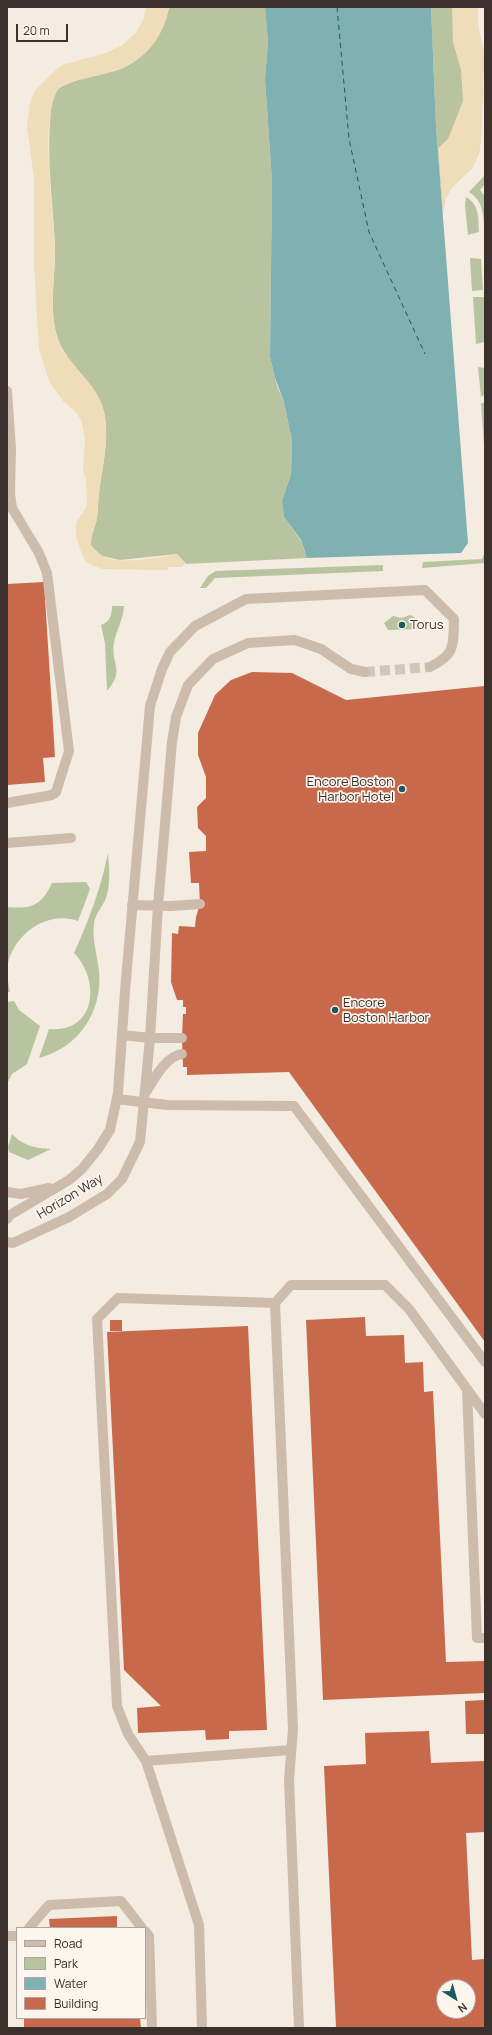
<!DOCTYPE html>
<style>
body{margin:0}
#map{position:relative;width:492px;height:2035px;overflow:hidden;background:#f4ebe1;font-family:Manrope,sans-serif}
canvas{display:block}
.frame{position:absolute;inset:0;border:8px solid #3b302b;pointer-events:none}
.legend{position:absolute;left:16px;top:1927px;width:130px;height:92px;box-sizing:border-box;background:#fbf5ee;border:1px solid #aea6a0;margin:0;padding:5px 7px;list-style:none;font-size:12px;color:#3b302b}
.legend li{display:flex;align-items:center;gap:8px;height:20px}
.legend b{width:20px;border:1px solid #aea6a0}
.north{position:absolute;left:436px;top:1979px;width:40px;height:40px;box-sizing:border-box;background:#fbf5ee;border:1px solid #aea6a0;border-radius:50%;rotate:143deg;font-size:11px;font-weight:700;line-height:16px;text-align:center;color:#3b302b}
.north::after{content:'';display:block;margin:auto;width:14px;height:18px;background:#1f5a5e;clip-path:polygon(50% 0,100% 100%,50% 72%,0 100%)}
.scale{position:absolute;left:16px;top:24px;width:52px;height:18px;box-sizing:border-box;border:2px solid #3b302b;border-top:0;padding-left:5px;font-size:12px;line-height:14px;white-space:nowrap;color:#3b302b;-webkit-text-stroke:3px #fbf5ee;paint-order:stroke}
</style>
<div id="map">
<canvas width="492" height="2035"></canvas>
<div class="frame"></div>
<ul class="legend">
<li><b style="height:5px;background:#cdbbac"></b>Road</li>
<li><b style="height:11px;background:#b8c4a0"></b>Park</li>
<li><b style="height:11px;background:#7fb0b2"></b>Water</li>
<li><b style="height:11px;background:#c8694b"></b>Building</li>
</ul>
<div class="north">N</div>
<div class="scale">20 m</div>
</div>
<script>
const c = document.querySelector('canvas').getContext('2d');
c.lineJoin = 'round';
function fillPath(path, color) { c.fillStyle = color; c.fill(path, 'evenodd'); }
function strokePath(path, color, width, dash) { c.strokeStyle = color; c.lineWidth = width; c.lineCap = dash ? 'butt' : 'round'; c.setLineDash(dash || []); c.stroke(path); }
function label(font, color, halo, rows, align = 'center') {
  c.font = font + ' Manrope,sans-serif'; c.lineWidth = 3.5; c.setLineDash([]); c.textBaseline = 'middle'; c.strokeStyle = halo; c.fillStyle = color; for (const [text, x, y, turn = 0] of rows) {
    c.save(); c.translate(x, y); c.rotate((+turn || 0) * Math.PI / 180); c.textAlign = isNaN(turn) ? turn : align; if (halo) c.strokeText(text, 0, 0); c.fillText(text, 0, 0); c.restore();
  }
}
fillPath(new Path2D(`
 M169,7h96l3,36 -3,36 7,102 -2,176 7,29 7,16 8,39 -1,33 -9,27 2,16 17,24 6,17 -121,6 -9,-10 -57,6 -18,-4 -12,-11c1,-10 5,-18 7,-27 1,-8 1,-17 2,-25 3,-25 12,-59 4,-84 -9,-28 -36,-45 -45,-70 -10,-29 -2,-64 -3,-94 -2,-41 -8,-81 -5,-122 1,-8 0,-20 3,-28 8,-17 57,-19 74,-29 22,-12 38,-35 42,-59z
 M431,7h47v20l6,26 -3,85 -2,15 -7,15 -20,19 -7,12 -2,13 -7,-86z
 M485,175v9l-5,6 5,6v39c-2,-17 0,-33 -16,-43z
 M466,197c14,8 12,21 13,35l-11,3 -3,-30z
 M470,258l11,1 2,31 -11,1z
 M473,297h11l1,45 -9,2z
 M478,367l7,1v26l-4,3z
 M481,403h4v55z
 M485,551v12l-63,5 1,-6 59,-3z
 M383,565v6l-168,7 -9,10h-6l8,-12 8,-5z
 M112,606h12c-1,14 -7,23 -10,36 -4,22 12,27 -7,49l-2,-48 -4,-18c9,-3 11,-10 11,-19z
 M410,615l11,6 -4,8 -29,1 -4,-7 9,-7 9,2z
 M108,853c1,15 3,30 -2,45 -3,8 -11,16 -12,25 -2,18 3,30 5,48 4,41 -21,77 -60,87l10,-29c47,4 52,-48 25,-76 15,-33 27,-65 34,-100z
 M86,882l4,7 -12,32c-32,-12 -69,16 -71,50 0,7 2,15 3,21h-3v-85c25,2 34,-1 45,-24z
 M14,1001l5,9 21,16 -13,38 -15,10 -5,10v-82z
 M12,1134c12,12 22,14 39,15l-23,11 -19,-8 -1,-5z`), '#b8c4a0');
fillPath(new Path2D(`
 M146,7h23c-6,34 -28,58 -62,66 -15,4 -32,7 -47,13 -22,31 -6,122 -5,161 0,29 -6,62 2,90 9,29 40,44 47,74 6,29 -2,56 -5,84 -1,8 -1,16 -2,24 -2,9 -6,16 -6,26 3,4 7,8 11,11 15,9 58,2 75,-2l9,10 -5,3h-13l-1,3 -65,-1 -16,-7 -6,-13 -4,-13v-13l11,-17 -1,-27 -3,-9 2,-31 -3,-16 -6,-11 -13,-11 -14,-20 -10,-32 -5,-85v-86l-7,-51 3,-23 4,-12 13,-14 15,-13 44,-12 15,-7 14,-12 8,-14z
 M452,7h26v20l6,26 -3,85 -2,15 -7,15 -20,19 -7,12 -2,13 -5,-64 10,-9 15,-38 -2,-31 -8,-28z`), '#efdcb8');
fillPath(new Path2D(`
 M265,7h166l5,119 32,417 -7,10 -154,5 -6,-18 -17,-23 -2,-16 9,-27 1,-33 -8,-39 -9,-24 -5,-21 2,-176 -7,-102 3,-36z`), '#7fb0b2');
strokePath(new Path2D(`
 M337,7l12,132 20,93 56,122`), '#1f5a5e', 1, [5, 4]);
fillPath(new Path2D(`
 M44,582l11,175 -12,1 2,24 -38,3v-201z
 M252,672l40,1 54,27 139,-14v656l-196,-270 -102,3v-8h-4l-1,-29 1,-24h3v-7h-3v-7h-6l-6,-18 1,-49 6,1 1,-8 16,1 1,-10 4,-13 -1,-21h-8l-2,-31 17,-1v-15l-8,-8 -1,-21 9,-9v-21l-8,-22v-22l17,-38 16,-15z
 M365,1317l1,19 38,-1 1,28 18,-1 1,30 9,-1 13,271 39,-1v32l-162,7 -17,-380z
 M110,1320h12v11h-12z
 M248,1326l19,404 -38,1v8l-23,1 -1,-10 -67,3 -1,-25 24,-2 -37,-36 -17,-338z
 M484,1700l1,34h-19l-1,-33z
 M429,1731l2,32 54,-2v71l-19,1 6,127 13,-1v69h-149l-12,-262 42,-2 -1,-31zM444,1987h24v24h-24z
 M117,1916v12h-67l-1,-9z
 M24,2018h116l1,10h-117z`), '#c8694b');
strokePath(new Path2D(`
 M365,672l65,-5`), '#cfc6bd', 10, [10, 5]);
strokePath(new Path2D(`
 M7,391l4,58 -1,45 2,14 27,45 8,20 22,178 -13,41 -4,3 -45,8
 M7,843l64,-5
 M132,905l39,1 29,-2
 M122,1035l28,3h32
 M146,1092c8,-13 20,-36 36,-38
 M117,1099l50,6 127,1 191,256
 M7,1192l14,2 28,-6
 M7,1219l3,-4 59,-35 13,-11 16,-20 12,-19 8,-37 7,-102 25,-285 12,-37 8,-17 25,-26 51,-27 179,-9 29,29c-1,27 2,35 -24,48
 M7,1242l6,1 56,-26 38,-23 15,-15 18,-37 10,-104 8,-132 14,-164 4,-25 12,-32 25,-26 35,-16 47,-3 26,9 30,20 14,3
 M467,1389l10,249h8
 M146,1761l-18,-27 -11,-28 -20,-387 21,-21 157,5
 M29,1928l20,-23 72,-4 21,27
 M145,1931l4,5 3,92
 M7,1936h10
 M202,2028l-3,-103 -53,-164 145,-11
 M299,2028l-10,-248 4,-51 -18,-426 16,-18h94l24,24 76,105`), '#cdbbac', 10);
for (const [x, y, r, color] of [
 [402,625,4,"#1f5a5e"],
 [402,789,4,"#1f5a5e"],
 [335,1010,4,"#1f5a5e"]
]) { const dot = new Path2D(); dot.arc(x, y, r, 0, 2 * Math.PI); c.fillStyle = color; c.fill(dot); strokePath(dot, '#fbf5ee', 1.5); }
label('13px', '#3b302b', '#fbf5ee', [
 ["Torus",410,625],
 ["Encore Boston",394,782,"right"],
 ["Harbor Hotel",394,797,"right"],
 ["Encore",343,1003],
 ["Boston Harbor",343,1018]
], 'left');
label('13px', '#3b302b', '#fbf5ee', [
 ["Horizon Way",70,1197,-31]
]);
</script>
